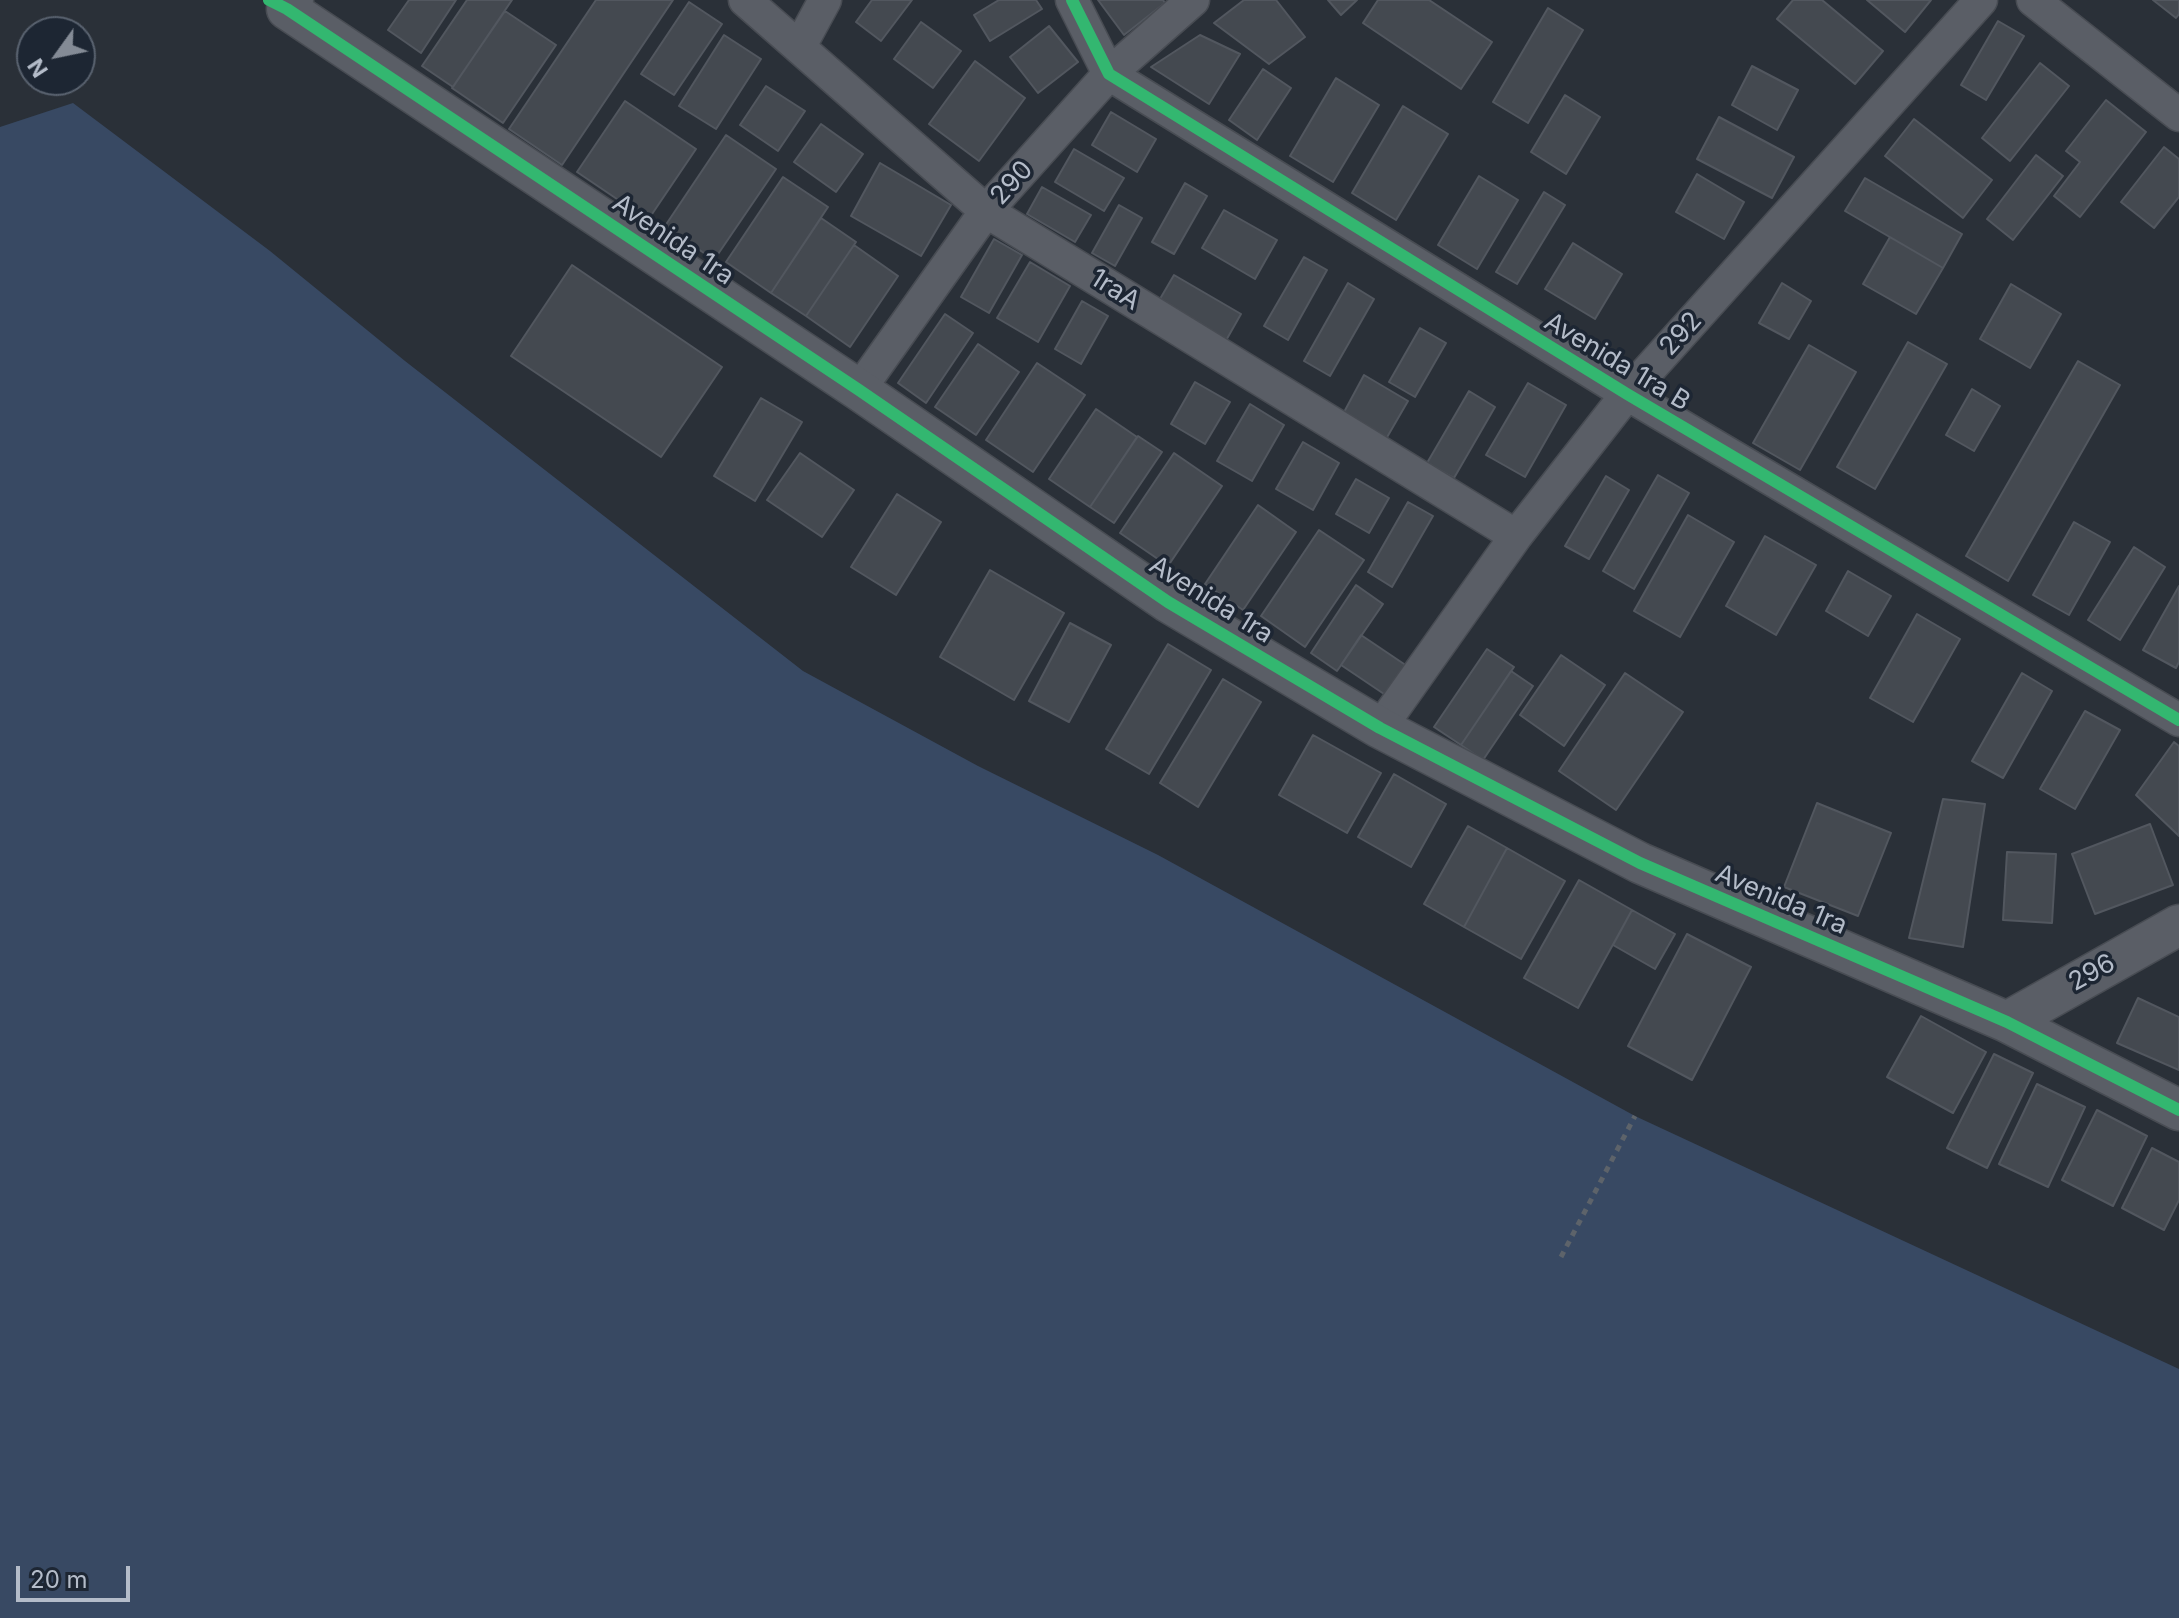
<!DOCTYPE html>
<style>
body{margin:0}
#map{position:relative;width:2179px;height:1618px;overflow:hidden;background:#2a3038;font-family:Inter,sans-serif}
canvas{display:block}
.north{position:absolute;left:16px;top:16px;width:80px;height:80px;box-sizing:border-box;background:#1d2633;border:2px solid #59626f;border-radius:50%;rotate:237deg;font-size:22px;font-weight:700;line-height:32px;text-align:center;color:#b4bcc9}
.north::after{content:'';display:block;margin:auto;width:28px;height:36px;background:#848b96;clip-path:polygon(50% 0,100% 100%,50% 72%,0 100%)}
.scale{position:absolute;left:16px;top:1566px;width:114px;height:36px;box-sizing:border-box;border:4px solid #b4bcc9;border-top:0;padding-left:10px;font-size:24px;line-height:28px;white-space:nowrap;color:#b4bcc9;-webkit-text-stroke:6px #1d2633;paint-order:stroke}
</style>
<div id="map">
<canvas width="2179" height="1618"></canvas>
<div class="north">N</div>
<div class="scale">20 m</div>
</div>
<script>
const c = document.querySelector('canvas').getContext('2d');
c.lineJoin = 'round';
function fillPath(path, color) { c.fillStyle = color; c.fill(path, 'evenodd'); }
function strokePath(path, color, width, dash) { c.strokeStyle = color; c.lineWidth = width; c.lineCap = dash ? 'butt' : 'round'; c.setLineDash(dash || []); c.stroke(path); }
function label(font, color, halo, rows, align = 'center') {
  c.font = font + ' Inter,sans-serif'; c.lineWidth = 7; c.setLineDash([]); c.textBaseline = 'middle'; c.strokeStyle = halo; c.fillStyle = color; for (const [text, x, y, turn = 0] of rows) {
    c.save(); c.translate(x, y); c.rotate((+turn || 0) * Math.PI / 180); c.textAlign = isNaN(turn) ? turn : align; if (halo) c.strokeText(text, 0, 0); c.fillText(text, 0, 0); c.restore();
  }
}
fillPath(new Path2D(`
 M73,103l197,148 135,110 398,310 175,95 180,89 477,261 544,253v249h-2179v-1491z`), '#384963');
const building = new Path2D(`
 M409,0h47l-35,53 -33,-23z
 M467,0h45l-59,87 -31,-21z
 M596,0h77l-111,165 -53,-36z
 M872,0h40l-31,41 -25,-19z
 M999,0h37l6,9 -52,32 -16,-26z
 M1098,0h65l2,3 -41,32z
 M1244,0h32l29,37 -36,27 -55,-41z
 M1328,0h29l-16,15z
 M1378,0h51l63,42 -31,47 -98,-66z
 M1793,0h29l61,51 -28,33 -78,-65z
 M1867,0h64l-26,32z
 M2153,0h26v14l-3,4z
 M689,2l33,22 -48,71 -33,-21z
 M1548,8l35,22 -55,93 -35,-21z
 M505,11l51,34 -53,78 -51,-35z
 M1998,21l26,15 -38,64 -25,-15z
 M921,22l40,29 -28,37 -39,-29z
 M1049,26l29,36 -40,31 -28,-36z
 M724,35l37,24 -45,70 -37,-23z
 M1200,35l40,19 -31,50 -58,-37z
 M975,61l50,37 -46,63 -50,-37z
 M2040,63l29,23 -59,75 -28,-23z
 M1752,66l46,24 -21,40 -45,-25z
 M1263,69l28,19 -34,52 -28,-20z
 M1336,78l43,27 -46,77 -43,-26z
 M766,86l39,25 -27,40 -38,-26z
 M1565,95l35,22 -34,57 -35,-22z
 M2106,100l40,32 -66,85 -26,-21 26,-34 -14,-11z
 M625,101l71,48 -48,71 -71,-48z
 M1403,106l45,28 -52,86 -44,-27z
 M1111,112l45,27 -19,33 -45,-27z
 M1719,117l75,40 -22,41 -75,-39z
 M1914,119l78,61 -29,38 -78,-62z
 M821,124l42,30 -27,38 -42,-30z
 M726,135l50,34 -62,91 -49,-34z
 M2164,147l15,12v38l-25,31 -33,-26z
 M1074,149l50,29 -20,33 -49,-29z
 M2036,155l27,21 -50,64 -26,-21z
 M880,163l71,42 -30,51 -70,-40z
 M1697,174l47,28 -20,37 -48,-27z
 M1479,176l39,24 -41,69 -39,-24z
 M783,177l45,30 -57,86 -45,-31z
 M1865,178l97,56 -19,34 -98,-57z
 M1185,183l22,13 -33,58 -22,-12z
 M1042,187l49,28 -16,27 -48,-28z
 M1544,192l21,13 -48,79 -21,-12z
 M1119,205l23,13 -27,48 -23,-13z
 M1224,210l53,30 -22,39 -53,-31z
 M821,218l35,24 -50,74 -35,-23z
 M1890,237l53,31 -27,46 -53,-30z
 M994,239l28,16 -33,58 -28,-16z
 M1573,243l49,31 -27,45 -50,-30z
 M854,245l44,31 -48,71 -44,-31z
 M1304,257l23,13 -39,70 -24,-14z
 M1030,262l40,24 -32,56 -41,-24z
 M572,265l150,102 -61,90 -150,-101z
 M1174,275l67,39 -17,30 -67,-40z
 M1348,283l26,16 -44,77 -26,-15z
 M1782,283l29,18 -22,38 -30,-16z
 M2011,284l50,30 -31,54 -50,-29z
 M1082,301l26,15 -27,48 -26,-15z
 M945,314l28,19 -47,70 -28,-20z
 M1420,328l26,15 -31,54 -26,-15z
 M1908,342l39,22 -72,125 -38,-22z
 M978,344l41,28 -43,63 -41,-28z
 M1809,345l47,27 -56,98 -47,-27z
 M2078,361l42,24 -112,196 -42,-25z
 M1037,363l48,32 -52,77 -47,-32z
 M1364,375l44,26 -22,38 -43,-25z
 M1195,382l35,20 -25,42 -34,-20z
 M1528,383l38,22 -41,72 -39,-22z
 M1972,389l28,17 -26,45 -28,-16z
 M1469,391l26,16 -41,71 -27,-15z
 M761,398l41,24 -47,79 -41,-25z
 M1250,404l34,21 -32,56 -35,-20z
 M1096,409l41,28 -47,70 -41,-28z
 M1138,436l24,16 -48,71 -24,-16z
 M1303,442l36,21 -26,47 -37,-21z
 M800,453l54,37 -32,47 -55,-37z
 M1174,453l48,33 -54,80 -48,-33z
 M1658,475l31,18 -55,96 -31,-18z
 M1606,476l23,14 -40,69 -24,-13z
 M1356,479l33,19 -20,35 -33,-19z
 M897,494l44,28 -45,73 -45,-28z
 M1408,502l25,14 -41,71 -24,-15z
 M1258,505l38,27 -53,78 -38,-26z
 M1688,515l46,27 -54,95 -46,-26z
 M2074,522l36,20 -41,73 -36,-20z
 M1319,530l45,30 -59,87 -44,-31z
 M1765,536l51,29 -40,70 -50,-29z
 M2134,547l31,20 -45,73 -32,-20z
 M990,570l74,43 -50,87 -74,-43z
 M1848,571l43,25 -23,40 -42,-25z
 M1356,585l27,19 -46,67 -26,-18z
 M2179,586v76l-3,6 -33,-18z
 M1917,614l43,25 -47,83 -43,-24z
 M1070,623l41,22 -42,77 -40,-21z
 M1361,635l46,31 -20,30 -46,-31z
 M1168,644l43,26 -62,104 -43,-25z
 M1487,649l27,18 -53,78 -27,-18z
 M1561,655l44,30 -41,61 -44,-31z
 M1511,671l22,15 -50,74 -22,-15z
 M1625,673l58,39 -67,98 -57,-39z
 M2022,673l30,18 -49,87 -31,-17z
 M1223,679l38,23 -63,105 -38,-24z
 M2085,711l35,19 -45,79 -35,-20z
 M1313,735l68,38 -34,60 -68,-38z
 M2174,742l5,4v90l-43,-41z
 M1394,774l52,30 -35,63 -53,-30z
 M1943,799l42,5 -22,143 -54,-9z
 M1817,803l74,30 -33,83 -74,-29z
 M2150,824l23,61 -78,29 -23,-60z
 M1468,826l39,22 -43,79 -40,-23z
 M1507,848l58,33 -44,78 -57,-32z
 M2007,852l49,2 -4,69 -49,-3z
 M1579,880l53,30 -54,98 -54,-30z
 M1632,910l43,24 -20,35 -42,-24z
 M1687,934l64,33 -59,113 -64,-34z
 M2138,998l41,19v53l-62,-27z
 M1921,1016l65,36 -33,61 -66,-36z
 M1994,1054l39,19 -46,95 -40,-20z
 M2037,1084l48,23 -37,80 -49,-23z
 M2097,1110l50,26 -34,70 -51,-26z
 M2152,1148l27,14v38l-15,30 -42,-22z`);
fillPath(building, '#444950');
strokePath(building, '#52575f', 2);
const minor = new Path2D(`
 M745,0l241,211 530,325
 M1072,0l37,74 518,320 552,326
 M2033,0l146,115
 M800,46l25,-46
 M859,390l127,-179 123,-137 84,-74
 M1380,728l136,-192 111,-142 354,-394`);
const tertiary = new Path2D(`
 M293,0l-6,9 572,381 309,212 212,126 260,135 367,159 172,88
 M2007,1022l172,-97`);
strokePath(minor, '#484c53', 35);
strokePath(tertiary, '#484c53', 43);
strokePath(new Path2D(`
 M1561,1257l74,-141`), '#5d636a', 5, [6, 6]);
strokePath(minor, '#5a5e66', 32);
strokePath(tertiary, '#5a5e66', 40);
strokePath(new Path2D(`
 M269,0l18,9 572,381 309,212 212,126 260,135 367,159 172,88
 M1072,0l37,74 518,320 552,326`), '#33b770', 12);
label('26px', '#b4bcc9', '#1d2633', [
 ["290",1012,183,-48],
 ["Avenida 1ra",673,240,34],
 ["1raA",1115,290,32],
 ["292",1681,334,-48],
 ["Avenida 1ra B",1617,362,31],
 ["Avenida 1ra",1211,600,32],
 ["Avenida 1ra",1781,900,23],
 ["296",2092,973,-29]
]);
</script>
